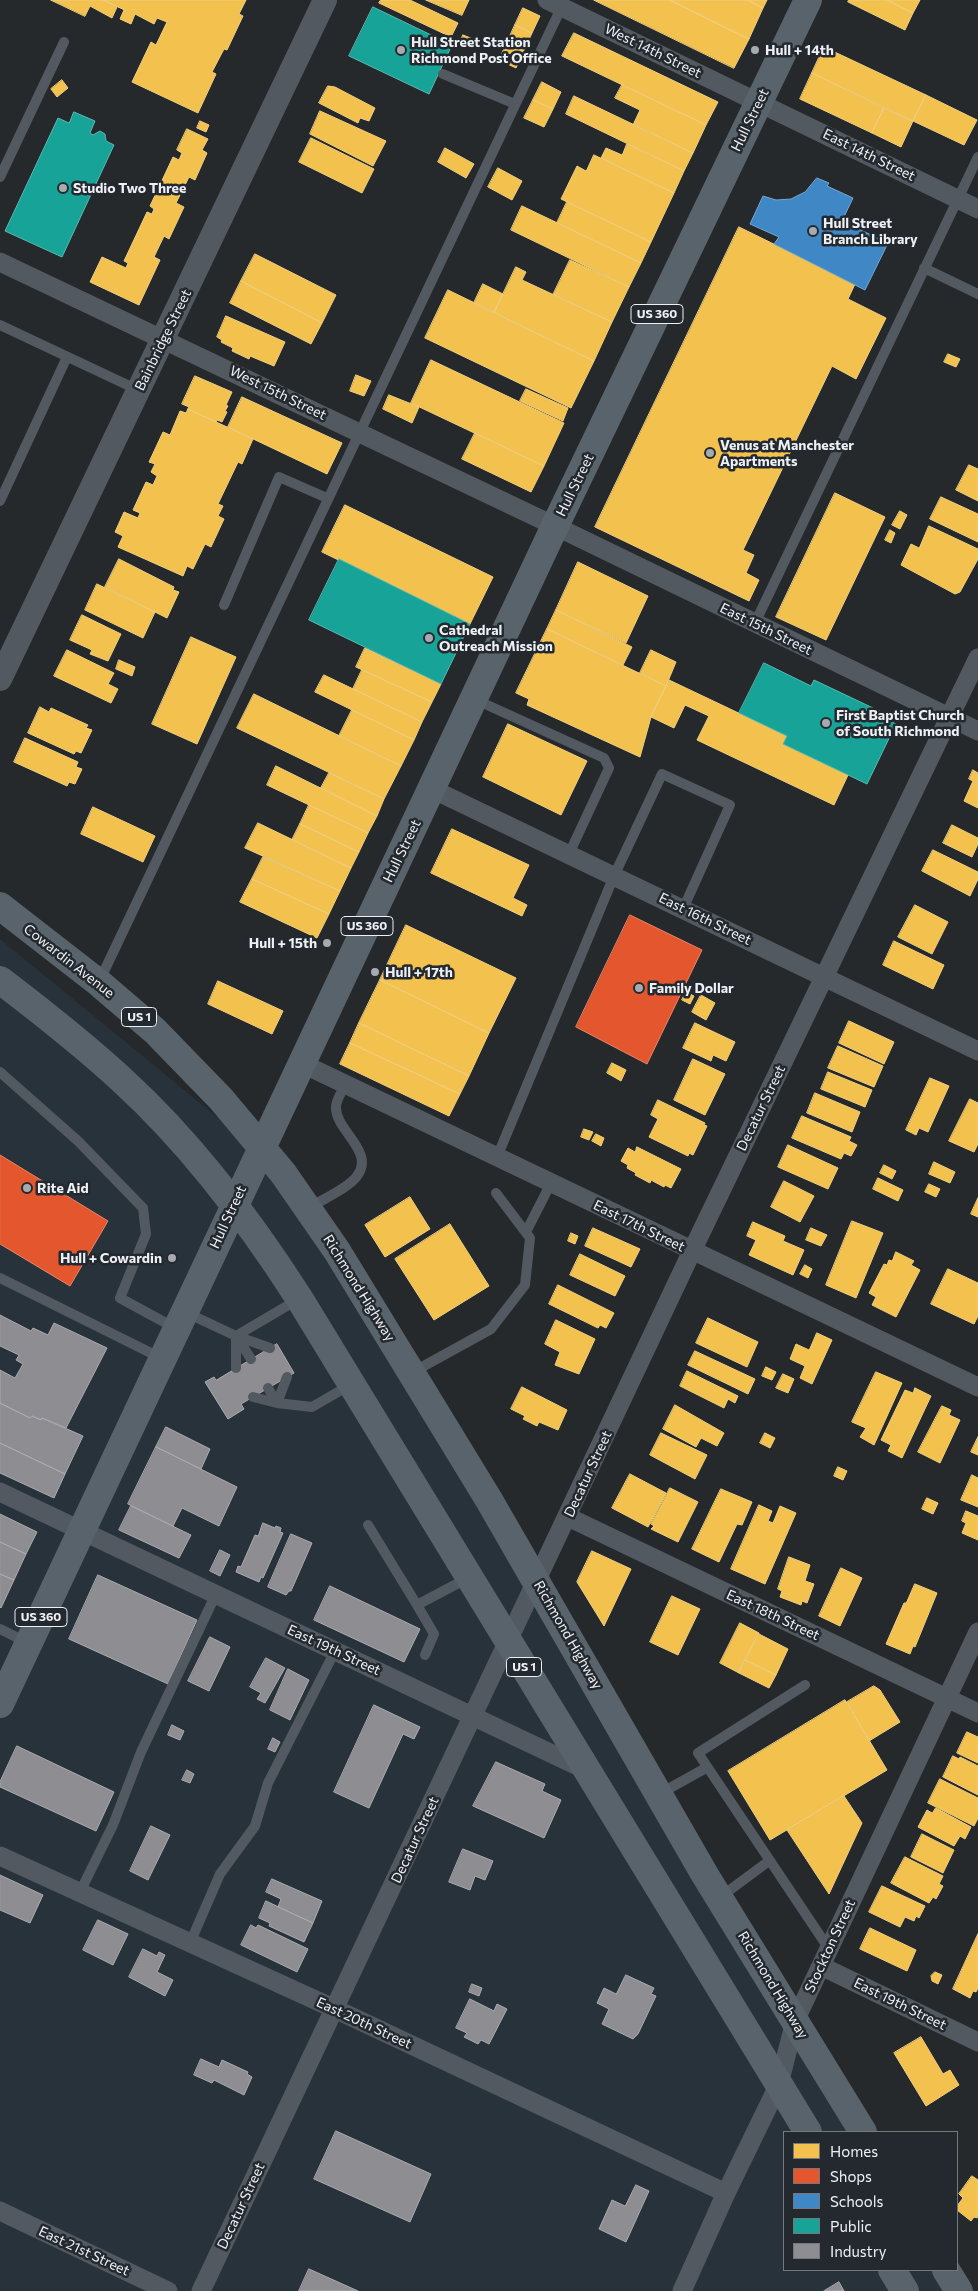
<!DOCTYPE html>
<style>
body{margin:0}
#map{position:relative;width:978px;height:2291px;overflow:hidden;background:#26292c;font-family:Commissioner,sans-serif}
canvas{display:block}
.legend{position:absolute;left:783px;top:2131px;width:175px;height:140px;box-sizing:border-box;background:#23292f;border:1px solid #74797e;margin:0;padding:6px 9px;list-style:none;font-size:15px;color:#edf1f5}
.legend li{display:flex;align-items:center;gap:10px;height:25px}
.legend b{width:25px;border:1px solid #74797e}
</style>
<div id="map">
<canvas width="978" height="2291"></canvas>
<ul class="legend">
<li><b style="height:14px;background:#f2c14e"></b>Homes</li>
<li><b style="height:14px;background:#e4572e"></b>Shops</li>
<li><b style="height:14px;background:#3f88c5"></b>Schools</li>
<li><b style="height:14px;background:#17a398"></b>Public</li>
<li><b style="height:14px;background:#8d8d92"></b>Industry</li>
</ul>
</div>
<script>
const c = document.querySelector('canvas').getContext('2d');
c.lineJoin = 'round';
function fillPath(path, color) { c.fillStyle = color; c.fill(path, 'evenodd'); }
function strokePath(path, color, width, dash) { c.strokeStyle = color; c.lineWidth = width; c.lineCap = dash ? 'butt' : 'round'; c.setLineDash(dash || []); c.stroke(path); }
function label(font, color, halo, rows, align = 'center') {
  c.font = font + ' Commissioner,sans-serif'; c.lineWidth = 5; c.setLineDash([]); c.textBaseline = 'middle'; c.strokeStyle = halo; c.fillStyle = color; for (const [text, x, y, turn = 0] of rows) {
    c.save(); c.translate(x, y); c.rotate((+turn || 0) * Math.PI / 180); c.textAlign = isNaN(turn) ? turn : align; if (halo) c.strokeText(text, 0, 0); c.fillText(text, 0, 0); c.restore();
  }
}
fillPath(new Path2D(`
 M0,939l278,228 578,965h-72v138h154l13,21h-951z`), '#28323b');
const homes = new Path2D(`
 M51,0h52l14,7 -5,11 -22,-12 -5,10z
 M103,0h143l-7,14 4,2 -16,34 -3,-1 -12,23 4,2 -18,39 -66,-31 19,-40 5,3 11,-23 -10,-4 -3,6 -19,-10 -4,10 -11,-5 4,-9z
 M381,0h29l48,23 -7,14 -72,-34z
 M426,0h43l-7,15z
 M594,0h76l79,39 -15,29z
 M670,0h78l15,8 -14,31z
 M748,0h19l-4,8z
 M849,0h38l26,13 -8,17 -57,-28z
 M887,0h33l-7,13z
 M523,8l17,8 -8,17 -17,-8z
 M515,25l17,8 -8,17 -17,-7z
 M574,33l144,69 -12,23 -144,-69z
 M463,35l10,4 -3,6 -9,-4z
 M507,43l17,7 -8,18 -17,-8z
 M824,47l102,48 -13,26 -101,-48z
 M812,73l72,35 -12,25 -72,-34z
 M62,80l6,8 -11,9 -6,-8z
 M542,82l19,10 -8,17 -20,-9z
 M622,85l84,40 -13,28 -60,-28 7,-15 -25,-12z
 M328,86l7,1 40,21 -6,13 -9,-3 -2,5 -39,-20z
 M926,95l51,25 -13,25 -51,-24z
 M574,96l119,57 -9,18 -118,-57z
 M533,100l20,9 -9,18 -20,-9z
 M884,108l29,13 -12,26 -29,-14z
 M320,111l66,30 -13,25 -63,-32z
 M200,121l9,4 -3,7 -9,-4z
 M187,129l21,10 -6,11 5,3 -12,27 -6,-3 -13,26 8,4 -15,32 -5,-3 -10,21 6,3 -21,45 -49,-23 12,-25 24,11 2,-5 -4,-2 23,-49 5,2 2,-5 -4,-3 23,-49 6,3 3,-7 -5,-3z
 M311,138l63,31 -12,24 -63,-31z
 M627,144l57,27 -10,22 -73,-35 5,-10 16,7z
 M445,148l29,16 -8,14 -28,-16z
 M594,155l80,38 -23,49 -90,-43 16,-33 9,5z
 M498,168l24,13 -10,19 -24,-13z
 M567,202l84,40 -10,21 -84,-40z
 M522,206l119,57 -12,24 -118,-57z
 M739,227l116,57 -7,15 38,19 -30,61 -24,-13 -89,184 11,5 -8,18 13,7 -10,21 -154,-74z
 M255,254l81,41 -14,28 -81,-42z
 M570,260l59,27 -17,35 -59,-27z
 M516,267l10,5 -4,8 90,42 -18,39 -100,-48z
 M241,281l81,42 -11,21 -81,-41z
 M483,284l20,10 -9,19 -20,-10z
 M448,290l146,71 -23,47 -146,-70z
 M226,316l59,26 -11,24 -24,-10 -1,3 -17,-8 1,-3 -12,-6 1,-2 -5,-3z
 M948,354l12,5 -4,8 -12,-5z
 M431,360l133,63 -20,43 -133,-63z
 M356,375l15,6 -7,15 -14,-5z
 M195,376l37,16 -6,13 2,1 -3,5 2,1 -5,10 -5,-2 -1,2 -28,-13 1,-2 -7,-3z
 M526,389l42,19 -5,13 -43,-20z
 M389,395l30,12 -7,16 -29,-14z
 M242,397l100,46 -15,31 -99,-47z
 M188,409l65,30 -11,25 -4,-2 -20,42 5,2 -5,10 6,3 -13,28 -6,-3 -12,25 -6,-3 -4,10 -65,-29 5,-11 -8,-4 9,-20 14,6 2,-5 -7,-3 13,-28 7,3 4,-9 -6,-4 4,-8 -6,-2 14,-30 7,3 10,-24 6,2z
 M475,433l69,33 -13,26 -69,-33z
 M969,465l9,4v32l-22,-11z
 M835,493l50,24 -59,123 -50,-23z
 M941,497l37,17v28l-48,-23z
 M345,505l148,72 -23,47 -148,-72z
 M900,511l7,4 -7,14 -8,-4z
 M929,526l49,23v10l-18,33 -5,2 -54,-29 10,-21 8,4z
 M890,530l5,3 -4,10 -6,-3z
 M119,559l55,28 -1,3 6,2 -12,26 -62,-31z
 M578,562l70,34 -22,47 -70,-33z
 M97,584l58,28 -12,26 -58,-28z
 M556,610l76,37 -9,18 -76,-36z
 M82,615l39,19 -13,27 -18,-7 2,-4 -22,-10z
 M547,629l119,57 -15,31 -11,40 -113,-52 2,-6 -13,-6z
 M191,637l45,20 -39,87 -45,-20z
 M365,648l76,36 -9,18 -76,-35z
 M67,650l47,23 -6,11 10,5 -7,14 -57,-27z
 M651,650l25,12 -10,24 -26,-13z
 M119,660l16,7 -3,9 -16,-7z
 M362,670l70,32 -10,20 -69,-33z
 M324,675l98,47 -8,18 -99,-48z
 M669,680l118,56 -4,8 65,31 -14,30 -137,-65 12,-24 -24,-11 -11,23 -23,-11z
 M254,694l147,72 -17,33 -147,-71z
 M40,707l9,5 2,-4 37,17 -2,3 6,2 -11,23 -5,-2 -2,3 -46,-21z
 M352,710l62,30 -13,26 -62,-30z
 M508,724l79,37 -26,54 -78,-38z
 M25,738l53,24 -2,5 6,2 -7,15 -6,-2 -2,4 -53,-24z
 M276,766l101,50 -9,17 -101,-48z
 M973,770l5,3v35l-14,-7 9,-20 -4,-2z
 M329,773l55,26 -7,17 -56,-28z
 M309,805l59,28 -9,19 -59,-28z
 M93,807l62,29 -12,26 -62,-28z
 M258,823l93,45 -11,23 -95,-43z
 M300,824l59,28 -8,16 -59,-28z
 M952,825l26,13v6l-6,13 -29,-14z
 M452,829l77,36 -16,33 14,7 -5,11 -91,-43z
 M933,850l45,22v7l-8,17 -48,-25z
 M263,857l77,34 -11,23 -77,-35z
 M252,879l77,35 -12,24 -77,-36z
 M915,905l33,17 -16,32 -34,-17z
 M406,925l110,53 -27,55 -109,-53z
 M894,941l50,24 -11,24 -50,-24z
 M380,980l109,53 -20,43 -110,-53z
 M218,981l65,30 -11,23 -64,-30z
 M686,992l8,4 -4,8 -8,-4z
 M701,995l14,8 -9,17 -14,-8z
 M849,1021l45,21 -10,22 -45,-21z
 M359,1023l110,53 -9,18 -110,-51z
 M695,1023l40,19 -9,19 -13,-6 -2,6 -28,-13z
 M350,1043l110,51 -11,22 -109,-52z
 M838,1046l45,20 -9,21 -46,-19z
 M693,1059l32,15 -20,41 -31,-15z
 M612,1063l14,7 -5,11 -14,-8z
 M828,1072l44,18 -7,17 -44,-18z
 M930,1078l19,8 -21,46 -9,-4 -3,7 -10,-5z
 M815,1093l45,19 -8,20 -45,-19z
 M970,1099l8,4v41l-4,8 -25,-11z
 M658,1100l47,23 -1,2 3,1 -14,29 -4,-2 -1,3 -39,-19 9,-18 -7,-4z
 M802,1116l49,21 -2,4 8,4 -6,11 -7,-3 -3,6 -49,-21z
 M584,1129l9,3 -4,8 -8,-3z
 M596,1134l8,4 -3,8 -9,-5z
 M788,1145l50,23 -10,21 -50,-22z
 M637,1147l44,22 -10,19 -6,-3 -1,2 -13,-7 -1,3 -15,-8 1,-2 -9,-5 1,-3 -7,-4 7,-13 7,4z
 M934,1162l21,10 -5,11 -21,-9z
 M884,1165l12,6 -4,8 -12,-6z
 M878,1178l25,12 -5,11 -25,-12z
 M784,1181l30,15 -14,26 -29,-15z
 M929,1184l11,5 -4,8 -11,-5z
 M410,1197l20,32 -45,28 -20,-32z
 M978,1198v19l-7,-3z
 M852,1221l31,12 -27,65 -30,-13z
 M753,1222l32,14 -2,5 21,9 -11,25 -44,-20 7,-15 -9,-4z
 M450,1224l39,62 -55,34 -39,-61z
 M593,1228l47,21 -9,18 -46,-21z
 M811,1228l16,7 -6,11 -15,-6z
 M571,1233l7,3 -3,8 -7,-3z
 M896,1252l18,9 -3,4 9,5 -24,47 -24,-12 4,-8 -7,-4 15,-29 3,1 2,-5 3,1z
 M580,1254l45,22 -10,20 -45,-21z
 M805,1265l7,4 -4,9 -8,-4z
 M948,1269l30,14v33l-4,8 -43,-20z
 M558,1285l56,28 -8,15 -6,-3 -2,3 -49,-24z
 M708,1318l50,24 -11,25 -51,-24z
 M556,1320l39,19 -16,35 -24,-9 5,-13 -15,-8z
 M817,1333l15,7 -20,44 -12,-6 5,-12 -15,-7 6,-15 13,6z
 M695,1351l60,28 -7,15 -60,-29z
 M766,1367l10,5 -4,8 -10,-4z
 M687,1371l51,25 -3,7 -7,-4 -4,9 -44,-22z
 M876,1372l26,11 -28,62 -14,-8 6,-9 -14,-6z
 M783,1374l11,5 -6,14 -12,-5z
 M522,1387l45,23 -9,20 -19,-8 -2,4 -14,-7 2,-3 -14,-7z
 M915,1388l16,8 -29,62 -14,-7 3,-6 -10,-5 24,-50 8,3z
 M675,1405l49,28 -7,13 -16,-8 -5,9 -33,-18z
 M942,1406l9,4 -2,5 11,5 -20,43 -22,-11z
 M661,1433l46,22 -12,24 -45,-24z
 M765,1433l10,5 -5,10 -10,-5z
 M978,1437v18l-7,-3z
 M838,1467l9,4 -4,9 -9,-4z
 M630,1474l36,19 -18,34 -36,-19z
 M972,1475l6,3v29l-17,-7z
 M670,1488l28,14 -20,40 -27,-13 3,-3 -3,-2z
 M721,1489l31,13 -10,23 -5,-1 -18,38 -27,-13z
 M927,1498l11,5 -5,11 -11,-5z
 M759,1505l13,6 -4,10 5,2 7,-17 16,7 -31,71 -34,-15z
 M966,1511l12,5v24l-16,-7 4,-10 -4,-2z
 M592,1551l39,18 -27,57 -27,-44z
 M789,1557l21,8 -5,16 9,3 -7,19 -5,-2 -1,4 -21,-8 2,-6 -4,-2z
 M841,1568l21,10 -22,48 -21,-10z
 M915,1584l22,9 -22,54 -2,-1 -3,8 -24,-10 18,-41h2z
 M672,1596l28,13 -22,46 -28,-13z
 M740,1623l19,10 -20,40 -19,-10z
 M759,1634l29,15 -12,26 -31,-15z
 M745,1660l31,15 -7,13 -30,-15z
 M874,1686l6,4 20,32 -31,19 -22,-39z
 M845,1700l42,70 -117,70 -42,-69z
 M967,1732l11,5v26l-21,-10z
 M953,1756l6,3 1,-2 18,9v29l-35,-18z
 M940,1779l38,19v20l-4,8 -46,-23z
 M844,1796l18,27 -33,71 -42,-64z
 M936,1808l35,19 -6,12 -5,-3 -6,10 -36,-19 9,-17 5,3z
 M922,1834l32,16 -11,23 -32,-16z
 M905,1857l38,19 -4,8 4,2 -7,13 -3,-2 -4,6 -38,-20z
 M882,1886l43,20 -6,12 -3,-2 -2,5 -9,-4 -5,10 -31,-15z
 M870,1928l46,22 -9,21 -47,-22z
 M978,1934v54l-2,4 -3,-1 -3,7 -17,-9z
 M935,1972l7,3 -4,9 -6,-3 -1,-5z
 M921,2037l22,37 7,-4 9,15 -33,21 -32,-53z
 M972,2176l6,4v36l-1,2 -3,-1 -3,4 -14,-11v-4l6,-8 -4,-4z`);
fillPath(homes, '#f2c14e');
strokePath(homes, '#f0cf80', 1);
const shops = new Path2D(`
 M630,915l72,35 -55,114 -71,-37z
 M0,1155l108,66 -38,65 -70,-42z`);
fillPath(shops, '#e4572e');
strokePath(shops, '#e7856a', 1);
const schools = new Path2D(`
 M817,178l12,5 -2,3 26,12 -11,23 46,22 -23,47 -91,-46 5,-7 -29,-13 13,-28 13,4 15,-1 14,-7z`);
fillPath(schools, '#3f88c5');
strokePath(schools, '#73a8d3', 1);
const public = new Path2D(`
 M373,7l79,38 -23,49 -80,-38z
 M74,112l21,9 -5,12 3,2 7,-4 5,3 1,7 8,4 -52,112 -57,-26 53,-113 11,5z
 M339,559l131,65 -29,60 -132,-64z
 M764,663l47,23 3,-6 78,37 -2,4 6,3 -29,60 -84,-40 4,-8 -48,-23z`);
fillPath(public, '#17a398');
strokePath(public, '#57bab4', 1);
const industry = new Path2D(`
 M0,1315l31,16 2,-3 15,7 6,-12 53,25 -41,80 -24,-10 -1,2 -9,-4 -2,2 -30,-15v-33l15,8 8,-14 -7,-4 3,-5 -19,-9z
 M277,1344l17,29 -53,31 3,5 -16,10 -23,-37 9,-5 2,3z
 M0,1403l30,15 2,-2 9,4 1,-2 41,18 -18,38 -65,-31z
 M166,1427l44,22 -9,20 -45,-22z
 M0,1443l65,31 -11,24 -54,-25z
 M156,1447l81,40 -18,39 -37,-18 -9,18 -45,-22z
 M131,1506l60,29 -12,23 -60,-28z
 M0,1514l37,18 -11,22 -26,-12z
 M263,1523l12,5 1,-2 5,2 -1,4 3,1 -20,45 -2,-1 -2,5 -23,-10 2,-6 3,1 14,-32 3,1z
 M291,1534l21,9 -21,48h-2l-3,4 -18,-8z
 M0,1542l26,12 -12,26 -14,-6z
 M220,1550l10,5 -10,21 -10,-5z
 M0,1574l14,6 -13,28 -1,-1z
 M98,1575l99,45 -29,64 -99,-45z
 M330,1586l90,43 -16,33 -90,-42z
 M210,1637l20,10 -21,44 -21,-10z
 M266,1658l19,10 -20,35 -8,-4 4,-6 -11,-6z
 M288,1669l21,11 -19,40 -20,-10z
 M374,1705l46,22 -6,12 -11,-5 -34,74 -35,-16z
 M172,1725l12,6 -4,9 -12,-5z
 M273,1738l7,4 -5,10 -7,-3z
 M17,1746l97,46 -18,39 -96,-44v-5z
 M496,1762l49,22 -3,7 19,9 -17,38 -71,-32z
 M187,1770l7,4 -4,9 -8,-3z
 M151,1826l19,9 -22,45 -18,-9z
 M463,1849l30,12 -8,19 -10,-4 -5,14 -21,-8z
 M0,1875l43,20 -13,28 -30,-13z
 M272,1879l50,22 -9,22 -35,-16 3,-8 -15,-7z
 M266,1901l47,22 -9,19 -35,-16 1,-3 -11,-5z
 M98,1920l30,14 -15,31 -30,-15z
 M251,1925l5,3 2,-3 50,24 -11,23 -56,-27z
 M143,1949l14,7 2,-4 6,3 -8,17 16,8 -8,16 -36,-19z
 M626,1975l28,13 -3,6 5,2 -18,38 -5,5 -31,-15 7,-15 -12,-6 7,-15 12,6z
 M472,1984l10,4 -3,8 -10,-4z
 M470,1999l24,12 3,-7 10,5 -18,35 -8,-4 -3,4 -14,-7 3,-4 -11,-5z
 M201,2059l18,8 3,-7 26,12 -1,2 5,3 -8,18 -30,-15 -2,3 -18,-8z
 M336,2131l95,43 -21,48 -96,-43z
 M636,2185l13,6 -23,51 -27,-13 13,-29 13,6z
 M309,2269l49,22h-59z
 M839,2282l5,9h-20z`);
fillPath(industry, '#8d8d92');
strokePath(industry, '#aaabb0', 1);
strokePath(new Path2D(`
 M443,74l72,30
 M0,177l64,-135
 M924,268l54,26
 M0,325l138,65
 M0,501l67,-144
 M224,605l55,-128 48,21
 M755,623l223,-466
 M474,699l130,59 5,10 -40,86
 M99,982l464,-978
 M0,1072l78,69 65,67 3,26 -26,64 55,30
 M497,1157l117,-281 48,-102 68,31 -47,104
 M309,1208c12,-8 40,-20 48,-32 19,-25 -23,-46 -21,-70 1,-8 6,-15 10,-22
 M526,1232l25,-49
 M0,1278l161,80
 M185,1312l51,24 61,-36
 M237,1337l14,22
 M236,1368v-32l34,12
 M413,1372l78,-43 34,-44 5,-47 -34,-45
 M268,1388l9,15 35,4 38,-22
 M253,1397l24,6 10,-26
 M368,1525l49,80 51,-27
 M417,1605l17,29 -9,21
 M0,1629l28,14
 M805,1685l-107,68 131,196
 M659,1794l47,-26
 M80,1892l33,-67 28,-73 75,-158
 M719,1898l50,-37
 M190,1943l30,-69 35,-48 13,-43 67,-132`), '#525960', 10);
strokePath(new Path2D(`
 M547,0l431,209
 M0,262l555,264 423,205
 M432,789l546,262
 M301,1063l677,324
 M0,1492l586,278
 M568,1517l410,196
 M0,1856l335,153 391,184
 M821,1966l157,76
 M0,2211l168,80
 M201,2291l491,-1040 286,-593
 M682,2291l44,-98 53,-109 16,-63 183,-389`), '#525960', 19);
strokePath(new Path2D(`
 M0,679l325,-679`), '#525960', 24);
strokePath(new Path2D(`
 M0,906l99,77 56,48 66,68 62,74 54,78 152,249 216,375 158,257
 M0,980c42,32 84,65 123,101 69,63 126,139 176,217l509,834
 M0,1704l555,-1178 253,-526
 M892,2270l13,21
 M946,2270l13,21`), '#59636b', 28);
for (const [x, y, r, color] of [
 [401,50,5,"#a7abaf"],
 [755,50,5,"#a7abaf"],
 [63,188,5,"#a7abaf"],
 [813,231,5,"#a7abaf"],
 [710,453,5,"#a7abaf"],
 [429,638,5,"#a7abaf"],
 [826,723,5,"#a7abaf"],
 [327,943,5,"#a7abaf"],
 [375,972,5,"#a7abaf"],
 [639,988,5,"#a7abaf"],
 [27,1188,5,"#a7abaf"],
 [172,1258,5,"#a7abaf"]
]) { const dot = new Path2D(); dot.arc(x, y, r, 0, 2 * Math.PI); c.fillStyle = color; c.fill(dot); strokePath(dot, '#23292f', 2); }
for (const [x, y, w] of [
 [657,314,52],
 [367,926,52],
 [139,1017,35],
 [41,1617,52],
 [524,1667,35]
]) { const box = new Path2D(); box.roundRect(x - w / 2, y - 9.5, w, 19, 4); c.fillStyle = '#23292f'; c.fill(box); strokePath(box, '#edf1f5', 1); }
label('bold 12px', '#edf1f5', null, [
 ["US 360",657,314],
 ["US 360",367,926],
 ["US 1",139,1017],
 ["US 360",41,1617],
 ["US 1",524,1667]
]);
label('bold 14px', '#edf1f5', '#23292f', [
 ["Hull Street Station",411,42],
 ["Richmond Post Office",411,58],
 ["Hull + 14th",765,50],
 ["Studio Two Three",73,188],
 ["Hull Street",823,223],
 ["Branch Library",823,239],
 ["Venus at Manchester",720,445],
 ["Apartments",720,461],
 ["Cathedral",439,630],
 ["Outreach Mission",439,646],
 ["First Baptist Church",836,715],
 ["of South Richmond",836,731],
 ["Hull + 15th",317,943,"right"],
 ["Hull + 17th",385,972],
 ["Family Dollar",649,988],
 ["Rite Aid",37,1188],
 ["Hull + Cowardin",162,1258,"right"]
], 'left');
label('14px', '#edf1f5', '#23292f', [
 ["West 14th Street",653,51,26],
 ["Hull Street",750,120,-64],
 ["East 14th Street",869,155,26],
 ["Bainbridge Street",163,340,-64],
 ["West 15th Street",278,393,26],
 ["Hull Street",575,485,-64],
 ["East 15th Street",766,629,26],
 ["Hull Street",402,851,-64],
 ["East 16th Street",705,919,26],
 ["Cowardin Avenue",69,961,38],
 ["Decatur Street",761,1108,-64],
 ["Hull Street",228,1217,-65],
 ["East 17th Street",639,1226,26],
 ["Richmond Highway",359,1288,58],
 ["Decatur Street",588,1474,-65],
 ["East 18th Street",773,1615,25],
 ["Richmond Highway",568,1635,60],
 ["East 19th Street",334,1650,25],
 ["Decatur Street",415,1840,-65],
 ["Stockton Street",830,1946,-65],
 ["Richmond Highway",773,1985,59],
 ["East 19th Street",900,2004,26],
 ["East 20th Street",364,2023,25],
 ["Decatur Street",241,2206,-65],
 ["East 21st Street",84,2251,25]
]);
</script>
